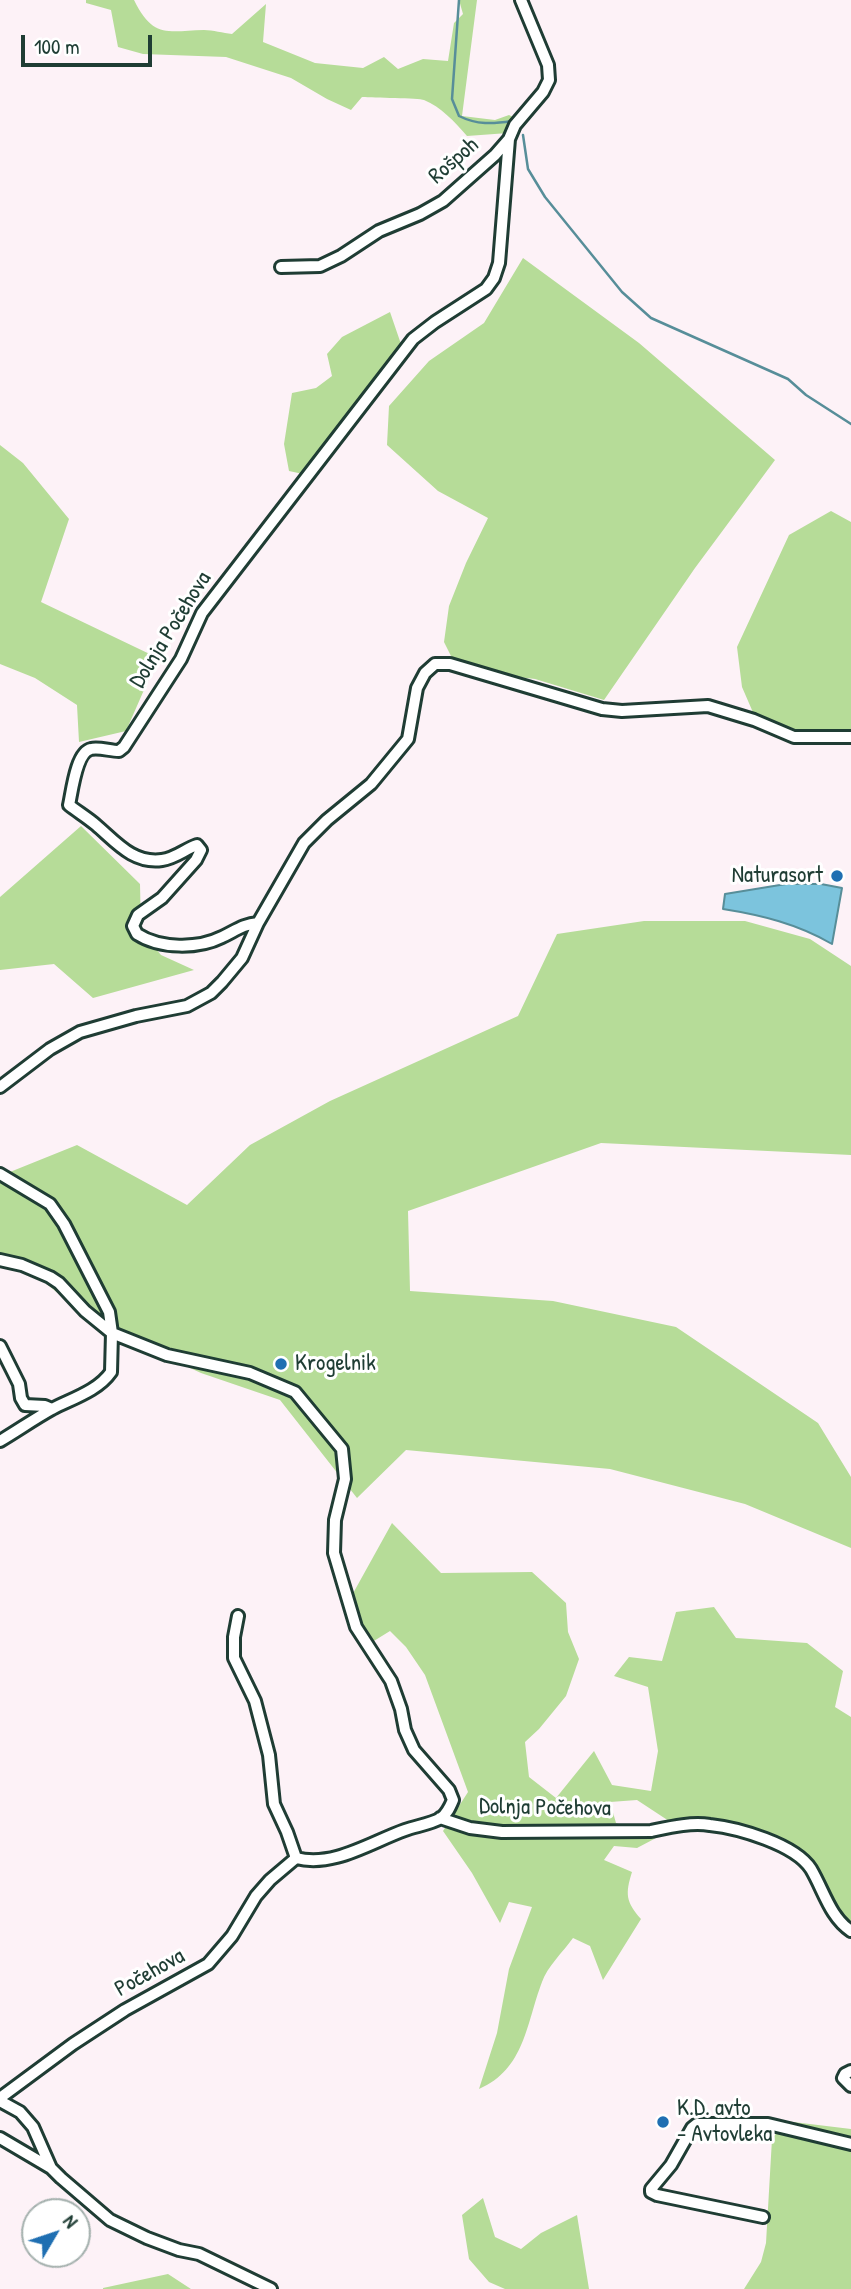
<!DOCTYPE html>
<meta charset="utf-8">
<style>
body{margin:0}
#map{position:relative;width:851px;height:2289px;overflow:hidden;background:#fdf2f7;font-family:"Patrick Hand",sans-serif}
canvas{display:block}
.north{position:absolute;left:21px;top:2198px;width:70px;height:70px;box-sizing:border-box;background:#fff;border:2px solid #a5b1ae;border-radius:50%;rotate:51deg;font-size:19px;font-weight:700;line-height:28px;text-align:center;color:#1f3d34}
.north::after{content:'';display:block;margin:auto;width:24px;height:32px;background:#1f6fb2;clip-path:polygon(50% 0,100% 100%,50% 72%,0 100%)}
.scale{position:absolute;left:21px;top:35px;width:131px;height:32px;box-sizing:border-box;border:4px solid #1f3d34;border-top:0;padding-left:9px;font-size:21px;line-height:24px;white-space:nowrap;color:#1f3d34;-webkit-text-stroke:5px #fff;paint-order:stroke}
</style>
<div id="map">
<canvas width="851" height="2289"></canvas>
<div class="north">N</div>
<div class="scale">100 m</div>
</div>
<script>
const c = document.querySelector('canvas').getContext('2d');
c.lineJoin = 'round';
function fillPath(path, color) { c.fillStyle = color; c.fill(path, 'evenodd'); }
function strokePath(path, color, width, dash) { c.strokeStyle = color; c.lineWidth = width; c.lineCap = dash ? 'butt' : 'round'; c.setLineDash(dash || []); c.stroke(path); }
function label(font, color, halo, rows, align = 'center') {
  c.font = font + ' "Patrick Hand",sans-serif'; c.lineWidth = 6; c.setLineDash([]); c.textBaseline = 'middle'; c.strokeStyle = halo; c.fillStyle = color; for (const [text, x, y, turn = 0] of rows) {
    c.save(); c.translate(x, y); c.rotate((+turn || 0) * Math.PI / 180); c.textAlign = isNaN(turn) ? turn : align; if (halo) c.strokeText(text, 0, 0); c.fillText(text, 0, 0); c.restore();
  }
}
fillPath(new Path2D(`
 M86,0h48c19,39 34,31 70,30 9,0 19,3 28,4l34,-30 -3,38 52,21 48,5 21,-11 14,12 25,-10 25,2 6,-38 9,-9 -4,-14h18l-15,116 33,4 14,-5 8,4 -9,14 -41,3c-12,-14 -26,-29 -43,-36 -5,-2 -51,-2 -62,-3l-11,13 -24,-11 -36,-21 -65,-21 -83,-3 -25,-7 -7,-37 -25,-7z
 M523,258l116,85 136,117 -80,108 -91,132 -69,-21 -42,-5 -41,-16 -8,-16 5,-36 17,-43 22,-45 -50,-27 -51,-46 2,-39 40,-45 55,-38z
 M390,312l12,35 -99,127 -14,-3 -5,-27 8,-51 24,-5 16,-12 -5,-22 15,-17z
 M0,445l23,18 46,56 -28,83 117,56 -32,73 -47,11 -2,-37 -42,-27 -35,-14z
 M831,511l20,11v212h-56l-40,-17 -13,-30 -5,-40 52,-112z
 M81,826l59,58 1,47 20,24 33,15 -101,28 -39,-34 -54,6v-73z
 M644,921h101l65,18 41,27v189l-250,-12 -193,68 2,80 143,10 123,26 142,96 33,54v71l-106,-44 -135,-35 -204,-19 -49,48 -77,-98 -79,-27 -104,-48 -59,-48 -38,-15v-86l77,-31 110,60 63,-60 80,-44 188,-85 39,-82z
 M392,1523l49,50 91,-1 34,31 2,29 11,27 -13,37 -27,33 -14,13 4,35 27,21 38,-47 18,34 39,6 7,-40 -10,-64 -34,-11 15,-19 33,4 14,-49 38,-5 22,31 71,5 36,28 -8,36 16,10v212l-14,-12 -27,-52 -67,-34 -68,-6 -38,-25 -27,2 6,21 40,15 -19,10 -23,-2 -10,14 28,12c-7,22 -6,30 9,47l-38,61 -13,-34 -17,-8c-10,14 -26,29 -31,44 -16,42 -17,87 -63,107l18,-56 12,-64 23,-62 -23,-5 -9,21 -28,-50 -29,-42 25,-39 -43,-117 -19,-28 -16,-16 -21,13 -11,-23 -7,-24z
 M785,2121l66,8v160h-107l17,-27 5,-19 6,-104z
 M483,2198l12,39 26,12 20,-16 36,-18 12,74h-84l-16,-7 -20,-23 -7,-44z
 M168,2274l23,15h-88v-1z`), '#b6dc98');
const water = new Path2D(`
 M786,884h35l21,4 -10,56c-34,-20 -71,-29 -109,-35l2,-15z`);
fillPath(water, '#7cc4dd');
strokePath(water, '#578e99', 2);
strokePath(new Path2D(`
 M459,0l-7,99 7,17c18,9 34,8 53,5
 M523,135l5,34 17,28 77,95 29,26 137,61 18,16 45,29`), '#578e99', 2.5);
const minor = new Path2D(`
 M281,267l39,-1 21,-10 38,-25 41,-17 23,-13 52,-46 14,-16 6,-14 28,-33 6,-12 -1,-15 -27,-65
 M258,923c-15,1 -23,8 -36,14 -24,12 -62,12 -85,-3l-4,-8 5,-11 24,-17 34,-38 5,-10 -4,-5c-12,4 -21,13 -35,15 -29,4 -46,-18 -66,-35 -8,-7 -18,-13 -27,-20 3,-13 7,-53 22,-56 8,-2 19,2 28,2l5,-4 57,-88 21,-46 211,-274 22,-17 51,-33 8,-11 5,-15 10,-124
 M0,1087l50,-38 30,-17 56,-16 51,-10 24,-13 11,-11 20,-24 16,-35 46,-80 23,-23 44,-36 37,-45 9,-51 8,-15 10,-9h15l152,45 20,2 86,-5 46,14 40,17h57
 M0,1174l50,30 14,20 45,88 3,21 -1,39c-13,19 -40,27 -59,37 -18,10 -35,22 -52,32
 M0,1260l22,5 28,12 9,6 26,28 27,22 55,22 83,18 45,19 47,57 3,30 -10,41 -1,33 22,74 35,54 10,28 4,21 9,20 35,40 4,10c-3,7 -6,14 -12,18 -10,6 -25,8 -36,12 -34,12 -72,38 -109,28l-26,22 -14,16 -24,40 -24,28 -83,46 -52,34 -73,54
 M0,1346l19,38 2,14 4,7 20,1 7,3
 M238,1616l-4,21v21l21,43 14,54 5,49 13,28 9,26
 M440,1818l30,10 32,4 149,-1c19,-4 40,-9 59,-6 28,3 85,19 101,44 13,22 19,48 40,62
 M851,2071l-6,3 -2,4 8,8
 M0,2101l20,11 13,15 18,41 10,10 49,42 37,18 32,12 20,4 72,35
 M0,2138l51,30
 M763,2217l-106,-22 -6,-3v-3l20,-24 21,-37 5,-4h71l83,20`);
strokePath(minor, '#1f3d34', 16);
strokePath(minor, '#fff', 10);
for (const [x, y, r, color] of [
 [837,876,7,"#1f6fb2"],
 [281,1364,7,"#1f6fb2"],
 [663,2122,7,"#1f6fb2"]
]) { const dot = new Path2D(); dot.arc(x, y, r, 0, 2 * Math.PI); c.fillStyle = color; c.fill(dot); strokePath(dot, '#fff', 2.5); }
label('23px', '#1f3d34', '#fff', [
 ["Rošpoh",454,161,-41],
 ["Dolnja Počehova",171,630,-58],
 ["Dolnja Počehova",545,1808,1],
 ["Počehova",150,1973,-29]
]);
label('23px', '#1f3d34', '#fff', [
 ["Naturasort",823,876,"right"],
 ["Krogelnik",295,1364],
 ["K.D. avto",677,2109],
 ["- Avtovleka",677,2135]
], 'left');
</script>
